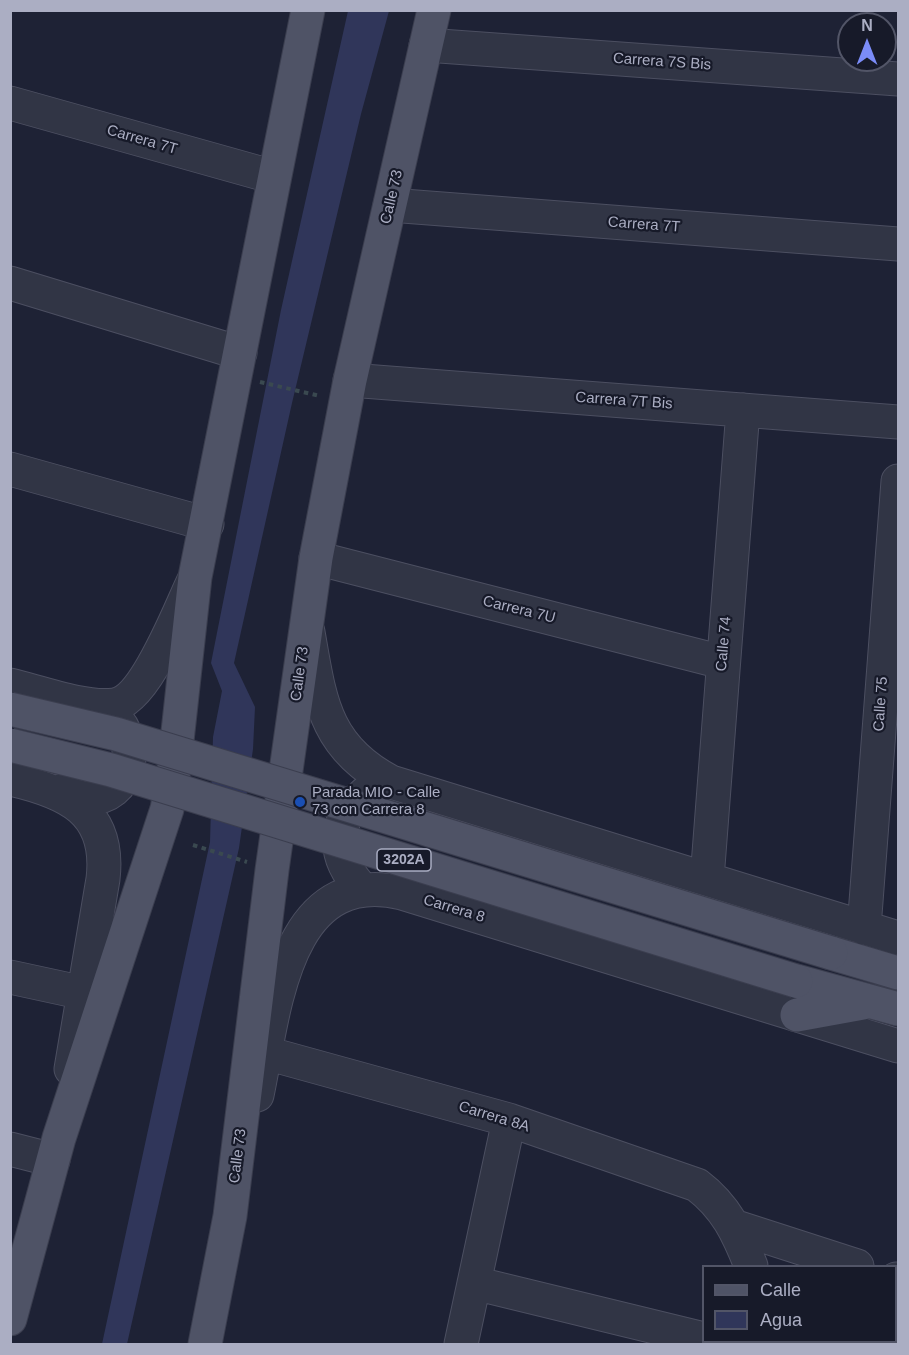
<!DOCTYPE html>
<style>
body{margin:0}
#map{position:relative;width:909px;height:1355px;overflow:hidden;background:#1e2235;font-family:Helvetica,sans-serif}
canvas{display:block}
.frame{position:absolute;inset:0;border:12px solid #abaec3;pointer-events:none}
.legend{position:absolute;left:702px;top:1265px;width:195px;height:78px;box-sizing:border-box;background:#171a29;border:2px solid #525567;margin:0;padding:8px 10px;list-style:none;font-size:18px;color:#abaec3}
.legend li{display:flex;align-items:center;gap:12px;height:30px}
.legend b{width:30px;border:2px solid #525567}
.north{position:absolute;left:837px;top:12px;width:60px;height:60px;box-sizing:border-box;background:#171a29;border:2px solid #525567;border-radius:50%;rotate:0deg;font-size:16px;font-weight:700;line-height:24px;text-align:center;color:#abaec3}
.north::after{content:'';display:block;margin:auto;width:21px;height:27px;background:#7b8cf8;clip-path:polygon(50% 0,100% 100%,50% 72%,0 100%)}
</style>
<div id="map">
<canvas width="909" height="1355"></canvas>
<div class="frame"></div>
<ul class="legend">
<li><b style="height:8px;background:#4f5366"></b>Calle</li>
<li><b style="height:16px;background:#30365a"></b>Agua</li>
</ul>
<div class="north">N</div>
</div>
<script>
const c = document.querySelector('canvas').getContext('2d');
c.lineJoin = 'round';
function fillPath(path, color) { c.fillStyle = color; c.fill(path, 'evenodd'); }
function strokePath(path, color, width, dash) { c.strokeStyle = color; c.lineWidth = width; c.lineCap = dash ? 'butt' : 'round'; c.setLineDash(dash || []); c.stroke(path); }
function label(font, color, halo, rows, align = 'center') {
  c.font = font + ' Helvetica,sans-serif'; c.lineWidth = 4.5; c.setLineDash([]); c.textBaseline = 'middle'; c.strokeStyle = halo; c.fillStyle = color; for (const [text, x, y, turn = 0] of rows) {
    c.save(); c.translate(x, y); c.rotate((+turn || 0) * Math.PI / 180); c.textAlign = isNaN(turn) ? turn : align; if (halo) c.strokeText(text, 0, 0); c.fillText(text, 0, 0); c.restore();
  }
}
fillPath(new Path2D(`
 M348,11h41l-28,103 -69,289 -58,260 21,44 -2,42 -14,99 -112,496h-25l108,-502 3,-105 9,-46 -11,-28 70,-353z`), '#30365a');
const minor = new Path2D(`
 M426,45l472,34
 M10,103l264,74
 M390,205l508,39
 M10,283l230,70
 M350,380l548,42
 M10,469l197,55
 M316,558l406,104
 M308,632c12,68 16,115 83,150l507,156
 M10,685c29,7 75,24 104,20 32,-5 65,-94 79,-123
 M10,779c57,13 101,32 93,100l-32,190
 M60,791c8,2 18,7 27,7 44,2 55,-56 26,-82
 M707,879l36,-469
 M363,890c-34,-35 -31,-73 9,-102
 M864,928l34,-447
 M10,977l74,16
 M266,1053l243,67 188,65c29,22 41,48 54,81
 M257,1095c17,-79 26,-230 145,-202l496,153
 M10,1149l43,11
 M736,1227l121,39
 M896,1279l2,1
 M474,1283l230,56
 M781,1342l1,2
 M461,1344l48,-224`);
const major = new Path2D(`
 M831,953l67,20
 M796,981l102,28
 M797,1015l66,-12
 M10,1319l49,-181 108,-329 6,-32 22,-200 113,-567
 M205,1344l25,-128 42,-346 44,-312 34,-178 84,-370`);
strokePath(minor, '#4c4f61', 35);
strokePath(major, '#3b3e4f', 35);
strokePath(new Path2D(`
 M260,382l60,14
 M193,845l54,17`), '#3a4950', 4, [4.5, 4.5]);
strokePath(minor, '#313545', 33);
strokePath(major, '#4f5366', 33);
const majorBridge = new Path2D(`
 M10,709l106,25 715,219
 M10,745l101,25 685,211`);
strokePath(majorBridge, '#3b3e4f', 35, []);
strokePath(majorBridge, '#4f5366', 33);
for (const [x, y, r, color] of [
 [300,802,6,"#1a4fb4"]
]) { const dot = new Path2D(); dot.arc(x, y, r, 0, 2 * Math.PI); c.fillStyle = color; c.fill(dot); strokePath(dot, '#171a29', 2); }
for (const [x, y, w] of [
 [404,860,54]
]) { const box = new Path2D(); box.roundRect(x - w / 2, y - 11, w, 22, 4.5); c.fillStyle = '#171a29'; c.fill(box); strokePath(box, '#abaec3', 1.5); }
label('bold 14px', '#abaec3', null, [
 ["3202A",404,860]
]);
label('15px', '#abaec3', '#171a29', [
 ["Carrera 7S Bis",662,62,4],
 ["Carrera 7T",142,140,16],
 ["Calle 73",392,197,-77],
 ["Carrera 7T",644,225,4],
 ["Carrera 7T Bis",624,401,4],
 ["Carrera 7U",519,610,14],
 ["Calle 74",724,644,-85],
 ["Calle 73",300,674,-82],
 ["Calle 75",881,704,-86],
 ["Carrera 8",454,909,17],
 ["Carrera 8A",494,1117,17],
 ["Calle 73",238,1156,-83]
]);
label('15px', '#abaec3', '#171a29', [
 ["Parada MIO - Calle",312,793],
 ["73 con Carrera 8",312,810]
], 'left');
</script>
